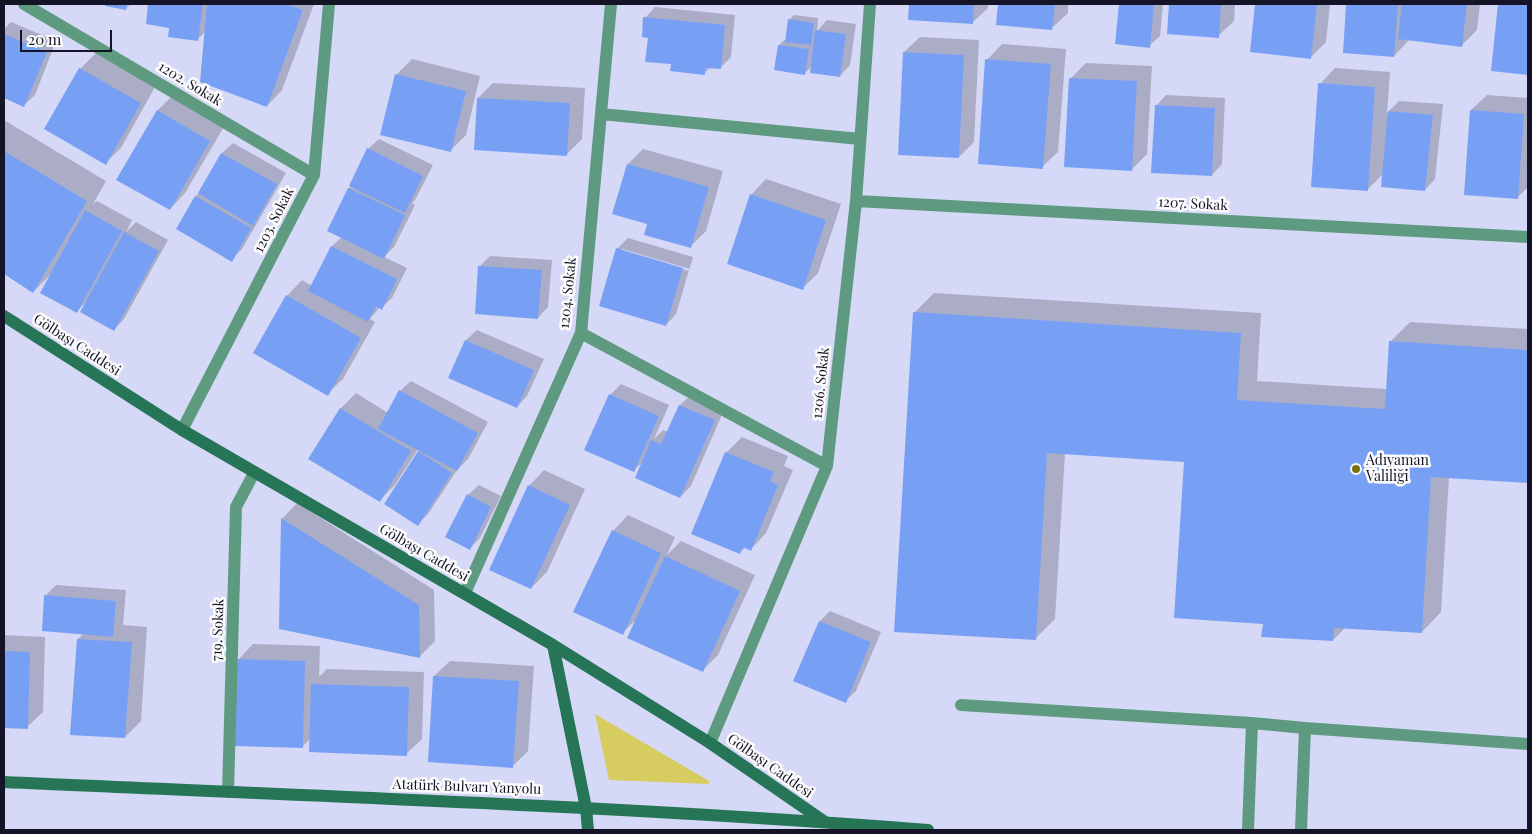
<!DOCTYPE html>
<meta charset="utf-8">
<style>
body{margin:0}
#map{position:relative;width:1532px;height:834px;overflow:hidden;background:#d6d8f7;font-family:"Playfair Display",serif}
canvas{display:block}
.frame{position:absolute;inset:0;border:5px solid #151426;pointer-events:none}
.scale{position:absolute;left:20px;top:30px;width:92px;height:22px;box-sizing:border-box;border:2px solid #151426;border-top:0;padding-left:6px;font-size:15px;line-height:18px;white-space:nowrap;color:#151426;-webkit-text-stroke:4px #fcfcfc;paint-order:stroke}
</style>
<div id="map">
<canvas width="1532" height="834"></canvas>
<div class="frame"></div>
<div class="scale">20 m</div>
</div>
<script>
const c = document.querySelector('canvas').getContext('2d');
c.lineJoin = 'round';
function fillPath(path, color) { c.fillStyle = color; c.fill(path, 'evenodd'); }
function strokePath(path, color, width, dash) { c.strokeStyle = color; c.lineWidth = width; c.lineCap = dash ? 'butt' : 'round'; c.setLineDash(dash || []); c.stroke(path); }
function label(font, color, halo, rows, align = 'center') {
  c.font = font + ' "Playfair Display",serif'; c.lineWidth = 5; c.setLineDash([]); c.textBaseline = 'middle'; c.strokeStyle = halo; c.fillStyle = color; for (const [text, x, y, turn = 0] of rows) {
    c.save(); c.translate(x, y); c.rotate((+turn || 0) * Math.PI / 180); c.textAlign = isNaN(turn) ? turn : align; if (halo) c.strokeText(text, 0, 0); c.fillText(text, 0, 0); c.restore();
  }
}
fillPath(new Path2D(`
 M595,714l114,67v3l-100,-4z`), '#d7cc60');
fillPath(new Path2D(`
 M107,4h24l-6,5 -19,-4z
 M149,4h165l-32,86 -15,16 -61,-75 -8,8 -27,-12 -24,-4z
 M910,4h78v4l-16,15 -63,-4z
 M999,4h69v9l-16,15 -55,-5z
 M1121,4h42l-3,32 -11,10 -32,-3z
 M1170,4h65l-1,17 -16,15 -50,-3z
 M1256,4h74l-4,38 -15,15 -60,-6z
 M1347,4h133l-3,26 -15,15 -53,-5 -15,16 -50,-4z
 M1499,4h29v69l-36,-3z
 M655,7l80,8 -4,42 -11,11 -9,-1 -7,6 -32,-10 -23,-26 -4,-19z
 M794,15l24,3 -1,13 10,-11 29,4 -6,41 -10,11 -28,-10 -7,7 -26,-28 5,-5h2l3,-20z
 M11,22l45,19 -21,54 -11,10 -20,-8v-68z
 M920,37l59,3 -5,102 -15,15 -55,-105z
 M1002,44l64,5 -8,103 -16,15 -55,-107z
 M96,53l59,34 -34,61 -16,15 -25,-94z
 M412,59l68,17 -14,59 -16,16 -68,-17 15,-60z
 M1086,63l66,3 -5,88 -15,15 -62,-90z
 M1335,68l55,4 -3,41 12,-12 44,3 -8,75 -10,11 -42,-16 -16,16 -47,-106z
 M493,83l92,5 -3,51 -16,16 -88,-57z
 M173,95l52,30 -40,68 -15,16 -52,-30 40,-69z
 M1166,95l59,3 -3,66 -10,11 -56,-69z
 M1487,95l41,3v89l-11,11 -46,-88z
 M4,120l102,61 -13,23 4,-3 35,19 -6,12 10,-10 32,18 -44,79 -10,11 -27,-29 -10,10 -25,-38 -19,19 -29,-20z
 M379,139l54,26 -18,35 -3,3 3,2 -21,42 -10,10 23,11 -15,30 -11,10 -1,-1 -10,12 5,3 -32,57 -16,15 -40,-98 15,-16 10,6 20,-40 10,-9 -13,-7 20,-42 3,-2 16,-37z
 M233,143l53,30 -44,76 -11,11 -54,-31 45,-76z
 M643,149l80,22 -17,60 -16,16 -42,-24 -34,-10 14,-49z
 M766,179l75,25 -23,69 -15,15 -52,-93z
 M628,238l65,19 -17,57 -10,11 -49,-76zM622,249l68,20 -1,2 -67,-19z
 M490,256l62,4 -4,47 -10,11 -58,-52z
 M934,293l327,20 -4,68 130,8 3,-47 20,-20 118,7v152l-79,-4 -8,135 -19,20 -77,-4 -12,12 -69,-18 -79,-161 -120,-8 -10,166 -20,20 -121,-326z
 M477,330l67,29 -17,37 -10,11 -67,-30 16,-37z
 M411,381l77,41 -20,37 -11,11 -29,44 -10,10 1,-72 2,-2 -3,-1 -23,36 -16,16 -69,-42 31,-51 15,-15 32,20 12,-22z
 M621,384l48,21 -15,34 9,-9 5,2 12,-27 11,-10 33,15 -33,76 -11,11 -36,-36 -10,9 -24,-75z
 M742,437l46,19 -4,10 9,4 -27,63 -15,16 -5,-2 -7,6 -13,-100z
 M544,470l41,19 -38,83 -16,16 -2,-102z
 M479,485l22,11 -21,42 -10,10 -2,-53z
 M297,503l137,87 1,51 -15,15 -139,-28 1,-109z
 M628,515l47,22 -8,18 14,-14 74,34 -37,80 -16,16 -65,-52 -15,14 -9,-102z
 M56,585l70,5 -3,35 24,2 -6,94 -16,16 -47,-98 6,-6 -38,-38z
 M830,611l51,21 -25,59 -11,10 -25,-80z
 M4,635l41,2 -2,75 -16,15h-23z
 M253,644l67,2 -1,31 8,-8 97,3 -2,67 -16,15 -95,-16 -9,9 -64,-87z
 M450,661l84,5 -6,85 -15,15 -79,-90z`), '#0003');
fillPath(new Path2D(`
 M105,4h22l-1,6 -21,-4z
 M148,4h55l-5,37 -30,-4 1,-9 -23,-4z
 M207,4h78l18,6 -36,97 -67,-25z
 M909,4h65l-1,20 -65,-4z
 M998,4h57l-3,26 -56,-5z
 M1119,4h35l-4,44 -35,-4z
 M1169,4h52l-2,34 -52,-4z
 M1255,4h62l-6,55 -61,-7z
 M1346,4h52l-4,53 -51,-4z
 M1402,4h65l-5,43 -64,-8z
 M1498,4h30v71l-37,-4z
 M643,17l82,8 -4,44 -16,-1v7l-35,-4 1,-7 -26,-2 3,-24 -6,-1z
 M788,19l26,4 -3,22 -26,-3z
 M815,30l31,4 -6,43 -30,-4z
 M4,34l43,18 -23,55 -20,-9z
 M778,45l31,4 -4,26 -31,-5z
 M903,52l61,3 -5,103 -61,-3z
 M985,59l66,5 -8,105 -65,-5z
 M79,68l62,35 -35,62 -62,-36z
 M395,74l71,17 -15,61 -71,-17z
 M1069,78l68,3 -5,90 -68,-4z
 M1318,83l57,4 -7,104 -57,-4z
 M477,98l93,5 -3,53 -93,-6z
 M1155,105l60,3 -3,68 -61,-3z
 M157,110l53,31 -40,69 -54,-30z
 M1470,110l54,4 -6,85 -54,-4z
 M1388,111l45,4 -8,76 -44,-4z
 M367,148l56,28 -18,37 -56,-27z
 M4,151l83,50 -54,92 -29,-19z
 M221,153l56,31 -24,42 -55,-33z
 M627,164l82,23 -18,61 -47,-13 3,-11 -35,-10z
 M348,188l57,27 -21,44 -57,-28z
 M750,194l76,26 -23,70 -76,-26z
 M195,196l56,32 -19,34 -56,-33z
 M85,210l37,21 -45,82 -37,-20z
 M124,232l35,19 -45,80 -34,-19z
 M331,246l66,33 -15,31 -6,-4 -8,16 -60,-31z
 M616,248l67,20 -17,58 -67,-20z
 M478,266l64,4 -4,49 -63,-5z
 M286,295l75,43 -33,58 -75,-43z
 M913,312l328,21 -4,67 148,9 4,-68 139,9v133l-97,-6 -9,156 -88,-5 -1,13 -72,-4 2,-13 -89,-6 10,-156 -137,-9 -11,187 -142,-8z
 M465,340l69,30 -17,38 -69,-30z
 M399,390l79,43 -21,38 -79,-42z
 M609,394l50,22 -25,56 -50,-22z
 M679,405l36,15 -35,78 -45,-20 16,-38 10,4z
 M340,408l71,43 -31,51 -72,-43z
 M418,451l34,22 -34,53 -34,-22z
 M725,452l49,20 -4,9 8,4 -27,66 -8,-4 -3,7 -49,-20z
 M528,485l42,20 -39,84 -42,-19z
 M467,494l24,13 -21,43 -25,-13z
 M281,518l138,87 1,53 -141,-29z
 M612,530l49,23 -38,82 -50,-23z
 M665,556l75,35 -37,81 -76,-34z
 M44,595l72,6 -3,36 -71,-6z
 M819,621l52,21 -25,61 -53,-22z
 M77,639l55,3 -7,96 -55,-3z
 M4,651l26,1 -2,77 -24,-1z
 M237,659l68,2 -2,87 -69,-2z
 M433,676l86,5 -6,87 -85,-6z
 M311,684l98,3 -2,69 -98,-4z`), '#77a0f5');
strokePath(new Path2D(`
 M961,705l291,18 -4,107
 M1252,723l53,5
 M1301,830l4,-102 223,16`), '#5e9a7f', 12);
strokePath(new Path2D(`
 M24,4l290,171
 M601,114l259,25
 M856,201l672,36
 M581,333l246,133
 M182,430l132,-255 15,-171
 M465,593l116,-260 30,-329
 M710,743l117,-277 29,-265 14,-197
 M228,792l8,-285 18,-34`), '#5e9a7f', 12);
strokePath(new Path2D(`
 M4,316l178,114 371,215 157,98 115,79
 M553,645l33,163 2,22
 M4,782c308,14 616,24 924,48`), '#277557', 12);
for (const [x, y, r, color] of [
 [1356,469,5,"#797111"]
]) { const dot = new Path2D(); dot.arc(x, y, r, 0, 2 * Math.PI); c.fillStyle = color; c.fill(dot); strokePath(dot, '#fcfcfc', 2); }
label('14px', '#151426', '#fcfcfc', [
 ["1202. Sokak",190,84,31],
 ["1207. Sokak",1193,204,3],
 ["1203. Sokak",274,220,-63],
 ["1204. Sokak",568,293,-84],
 ["Gölbaşı Caddesi",77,345,33],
 ["1206. Sokak",821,383,-84],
 ["Gölbaşı Caddesi",424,553,30],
 ["719. Sokak",218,630,-88],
 ["Gölbaşı Caddesi",770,766,35],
 ["Atatürk Bulvarı Yanyolu",467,787,2]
]);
label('14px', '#151426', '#fcfcfc', [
 ["Adıyaman",1366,461],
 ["Valiliği",1366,477]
], 'left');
</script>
